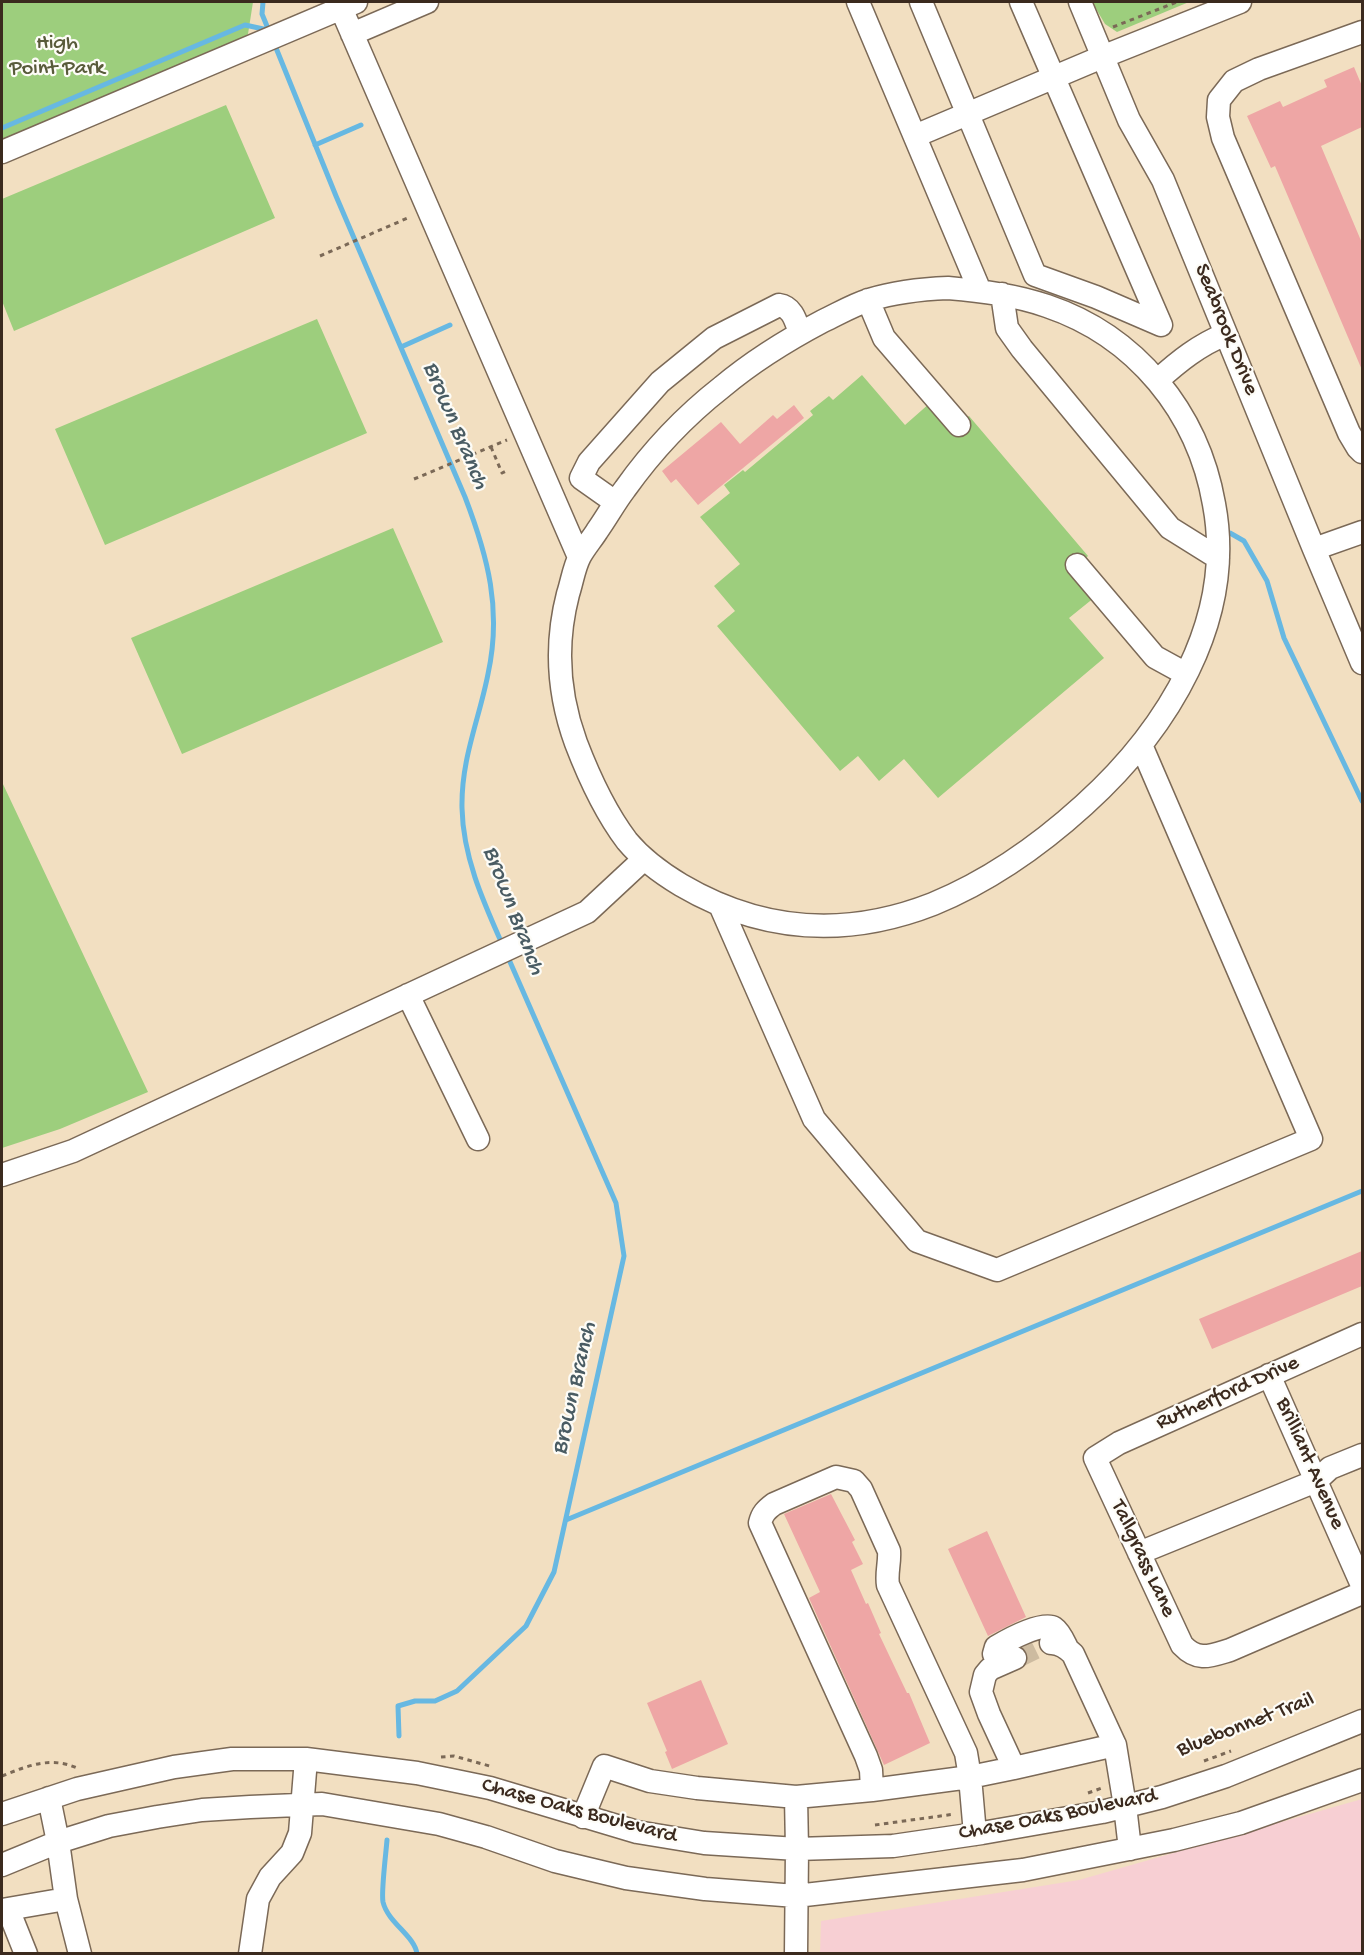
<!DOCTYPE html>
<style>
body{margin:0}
#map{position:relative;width:1364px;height:1955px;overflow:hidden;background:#f2dfc1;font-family:"Gochi Hand",sans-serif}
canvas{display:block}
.frame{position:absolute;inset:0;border:3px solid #3b2a1e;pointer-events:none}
</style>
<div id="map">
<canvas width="1364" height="1955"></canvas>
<div class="frame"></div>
</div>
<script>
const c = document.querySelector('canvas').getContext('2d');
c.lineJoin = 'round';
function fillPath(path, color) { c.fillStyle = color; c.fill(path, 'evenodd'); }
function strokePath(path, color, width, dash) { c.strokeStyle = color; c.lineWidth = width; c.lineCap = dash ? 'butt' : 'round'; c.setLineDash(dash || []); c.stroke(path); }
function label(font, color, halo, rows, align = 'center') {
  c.font = font + ' "Gochi Hand",sans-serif'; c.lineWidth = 4.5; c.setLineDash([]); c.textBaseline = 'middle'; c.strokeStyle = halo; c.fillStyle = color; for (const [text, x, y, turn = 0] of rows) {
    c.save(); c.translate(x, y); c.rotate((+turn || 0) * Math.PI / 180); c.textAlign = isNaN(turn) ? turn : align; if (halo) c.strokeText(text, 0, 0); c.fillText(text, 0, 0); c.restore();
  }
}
fillPath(new Path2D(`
 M1362,1799v154l-542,1 1,-33 258,-41z`), '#f7cfd3');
fillPath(new Path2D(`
 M2,2h251l-5,32 -5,6 -241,103z
 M1092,2h97l-72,30 -12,-8z
 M226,105l49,113 -261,113 -12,-30v-102z
 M317,319l50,114 -262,112 -50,-116z
 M862,375l43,50 25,-22 24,26 15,-13 119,140 -16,14 23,27 -26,21 35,40 -166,140 -34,-39 -25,22 -21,-25 -18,15 -123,-145 18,-15 -21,-25 26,-22 -40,-47 30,-24 -6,-8 19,-15 2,2 68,-57 -3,-4 19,-15 4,4z
 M393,528l50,114 -261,112 -51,-116z
 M2,782l146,310 -88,37 -58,19z`), '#9dce7d');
strokePath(new Path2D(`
 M263,2l-1,12 7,17
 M274,43l62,153 129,301c23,60 37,113 23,177 -9,46 -27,85 -26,134 1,49 21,93 41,138
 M2,128l243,-103 23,5
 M315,145l46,-20
 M401,347l49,-22
 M1230,533l14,8 23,40 17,57 78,163
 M566,1520l796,-329
 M399,1736l-1,-30 17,-5h20l22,-10 69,-65 28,-54 70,-316 -8,-53 -109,-248
 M387,1840c-1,13 -6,52 -4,62 5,21 32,34 34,52`), '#67b8e2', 5);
fillPath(new Path2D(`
 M1354,67l8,19v41l-41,19 41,97v127l-87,-204 -4,2 -24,-52 33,-15 3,6 44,-20 -3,-7z
 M794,405l10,13 -106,87 -22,-26 -5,4 -9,-12 59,-49 19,22 33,-29 4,4z
 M1362,1251v35l-150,63 -13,-30z
 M831,1494l24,46 -3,2 11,22 -12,6 15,34 2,-1 13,30 -2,1 28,59h2l21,50 -46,22 -75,-167 11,-6 -36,-78z
 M987,1531l39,86 -38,19 -40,-87z
 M701,1680l27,64 -56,25 -7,-17 2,-1 -20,-48z`), '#eea6a5');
strokePath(new Path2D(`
 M1015,1658l29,-14 7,-1`), '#cdbba0', 22, [22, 11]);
const minor = new Path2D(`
 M858,2l122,289
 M921,2l114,273 61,22 65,28 -140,-323
 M1080,2l49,118 34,60 151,369 48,114
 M341,8l238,549
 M1362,32l-103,37 -25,12 -15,19 -1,17 5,21 126,295 9,15 4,4
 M352,34l75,-32
 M915,136l187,-79 138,-55
 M2,152l354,-150
 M948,288c34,3 67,7 99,18 89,30 151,106 167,198 22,116 -47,226 -130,301 -44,40 -95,76 -151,99 -87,34 -172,28 -252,-19 -20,-12 -39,-26 -54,-44 -22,-29 -38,-64 -51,-98 -18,-49 -21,-99 -8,-149 4,-12 6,-27 12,-38 5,-9 12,-17 17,-25 10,-14 18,-29 28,-42 27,-38 60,-73 97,-102 31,-26 65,-47 101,-66 15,-7 30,-16 46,-21 26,-8 52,-11 79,-12z
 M1002,294l5,34 15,21 148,179 48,30
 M868,300l16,38 75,87
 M1158,380c21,-19 41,-35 68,-46
 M615,502l-34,-24 8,-16 71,-80 54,-44 65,-33c14,2 17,17 21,28
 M1314,549l48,-17
 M1077,565l78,92 31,17
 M720,905l94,214 103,122 80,29 314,-131 -170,-394
 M408,995l70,144
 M2,1175l71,-24 514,-239 57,-53
 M1362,1334l-243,109 -24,15 87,187c16,17 28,11 48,5l132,-57
 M1269,1375l93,210
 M1139,1553l177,-72 14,-13 32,-13
 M1015,1658l-25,11 -5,6 -4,17 8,22 25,54 101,-23 -42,-91c-7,-7 -13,-11 -22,-11
 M999,1665l-5,-11 2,-7c12,-7 47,-26 58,-19 6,4 10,14 13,20
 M1115,1745l10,61 5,43
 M872,1790l-1,-20 -5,-14 -106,-233c2,-9 6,-13 14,-19l62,-27 18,4 7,8 28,62c1,12 -3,22 -1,34l78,168 4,24 44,-9
 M796,1797l76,-7 98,-13 5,57
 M2,1814l75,-25 97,-22 58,-8h74l111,14 73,15 147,44 67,11 93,6 96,-3 89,-13 120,-21 60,-15 64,-21 136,-55
 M583,1817l21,-51 46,15 47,7 99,9 1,52 -1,105
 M2,1865l56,-23 51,-16 48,-9 45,-7 48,-3 72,-3 117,20 47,13 69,24 71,17 79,11 91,7 227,-26 151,-30 67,-17 121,-43
 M66,1899l14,55
 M8,1909l18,45
 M2,1910l64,-11 -8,-57 -9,-44
 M250,1954l8,-55 12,-22 22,-24 8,-20 6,-74`);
strokePath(minor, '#7b6957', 25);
strokePath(new Path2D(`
 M1113,27l64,-25
 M320,256l90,-39
 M491,447l11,26 6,-3
 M414,479l93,-39
 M441,1757l13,-1 39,11
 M1204,1761l27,-10
 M2,1776c25,-10 48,-20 75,-8
 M1088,1793l14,-5
 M875,1825l80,-11`), '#7b6957', 3, [4.5, 4.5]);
strokePath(minor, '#fff', 22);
label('22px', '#585b3a', '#fdfcf7', [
 ["High",57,45],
 ["Point Park",57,70]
]);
label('22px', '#3b2a1e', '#fdfcf7', [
 ["Seabrook Drive",1225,330,68],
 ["Rutherford Drive",1228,1394,-24],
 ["Brilliant Avenue",1309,1464,66],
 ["Tallgrass Lane",1142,1559,65],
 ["Bluebonnet Trail",1246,1726,-21],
 ["Chase Oaks Boulevard",579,1812,15],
 ["Chase Oaks Boulevard",1058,1816,-11]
]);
label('italic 24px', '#4a5c63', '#fdfcf7', [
 ["Brown Branch",454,426,67],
 ["Brown Branch",512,911,69],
 ["Brown Branch",576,1389,-77]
]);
</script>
